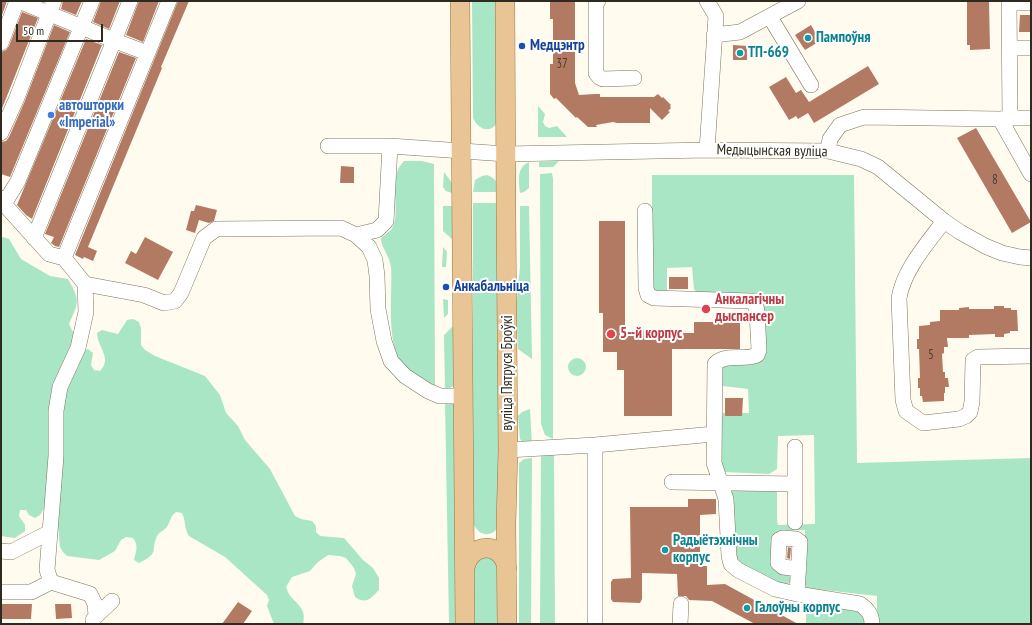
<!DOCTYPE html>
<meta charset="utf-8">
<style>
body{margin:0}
#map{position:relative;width:1032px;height:625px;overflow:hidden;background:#fffbef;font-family:"PT Sans Narrow",sans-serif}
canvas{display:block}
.frame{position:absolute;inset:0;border:2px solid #2e2a1f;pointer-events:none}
.scale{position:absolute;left:16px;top:24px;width:87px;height:18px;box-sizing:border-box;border:2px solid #2e2a1f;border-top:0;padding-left:5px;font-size:12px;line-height:14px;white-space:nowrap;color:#2e2a1f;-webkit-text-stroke:3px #fff;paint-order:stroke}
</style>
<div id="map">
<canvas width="1032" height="625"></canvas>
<div class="frame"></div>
<div class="scale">50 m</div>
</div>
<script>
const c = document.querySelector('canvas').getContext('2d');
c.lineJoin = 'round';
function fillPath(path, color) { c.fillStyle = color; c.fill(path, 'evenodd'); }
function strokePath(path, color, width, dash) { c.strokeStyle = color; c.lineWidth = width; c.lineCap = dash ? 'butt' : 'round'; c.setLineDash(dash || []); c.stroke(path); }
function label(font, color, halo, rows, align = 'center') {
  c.font = font + ' "PT Sans Narrow",sans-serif'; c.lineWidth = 4; c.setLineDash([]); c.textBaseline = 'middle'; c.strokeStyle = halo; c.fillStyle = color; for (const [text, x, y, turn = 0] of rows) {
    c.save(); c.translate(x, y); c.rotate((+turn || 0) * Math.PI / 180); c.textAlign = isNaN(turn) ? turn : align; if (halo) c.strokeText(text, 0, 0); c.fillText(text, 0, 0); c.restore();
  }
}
fillPath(new Path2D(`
 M472,1h26l1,119c-7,14 -20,11 -26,-2z
 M538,106l7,8 -2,8 2,4 4,2 8,-2 10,11h-29z
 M404,161h18l12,3 1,223 -5,-2c-9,-7 -20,-13 -27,-21 -18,-20 -10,-72 -12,-97 -1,-11 -10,-19 -10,-29 3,-3 7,-5 10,-8 12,-17 -5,-52 13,-69z
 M559,161l-6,6h-14v-5z
 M529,162v26l-5,4 -4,1c-1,-12 -4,-25 9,-31z
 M444,172l8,11v10l-6,-2 -3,-4z
 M552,173l1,6v260l-8,-4 -4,-11 -1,-250z
 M487,175c9,3 11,8 11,17h-25l2,-12 7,-4z
 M652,175h202l3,288 174,-5v166h-154v-28l-70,-8 -3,-5 1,-53 -27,1 -1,26 17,8 -2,16 -6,4h-7l-43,-24 -5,-65 1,-6 45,1v29l1,5 37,-1 -1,-89 -36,1 -1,33 -8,5 -46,-2 -6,-10 2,-39 4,-10h26l-1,-24 -25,-3c-5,-8 -4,-16 1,-23l37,-3 -3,-56 -61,-10 -3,-5 -2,-22 -25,1v24h-9l-6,-4z
 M473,203h26l2,320c-8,15 -21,15 -28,0z
 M443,206h9v33l-9,-8z
 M520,206h9l3,153 -14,-10 -2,-40 4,-42z
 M3,237l6,2 12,20 29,17 18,3c12,21 11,23 1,45l5,10 -28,171 -6,10 -5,3 -6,-3 -3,-5h-6l-1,6 6,9v6l-10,7 -14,-2v-297z
 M443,247l4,5 -1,15h-4z
 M443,299l5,1v14l-4,4z
 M133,319l6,3 2,6v17l4,5 10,6 50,20 15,19 6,18 12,13 7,14 25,29 25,47 6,3 11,2 4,5v6l4,4 24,2 19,22 10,8 6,10v12c-8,8 -13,15 -24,7l-3,-11 4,-12 -2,-6 -8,-10 -6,-2 -12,-1 -10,7 -8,9 -18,6 -6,10c4,16 22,17 17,37h-29l-7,-18 2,-6 -2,-5 -42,-38 -36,-21c-5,-7 -3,-15 -7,-23l-6,-1c-7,5 -5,10 -10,16 -3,3 -7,4 -9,8 -7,17 3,16 -18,27l-5,-3c2,-9 5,-14 -1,-22l-7,-1 -5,3 -6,11 -16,9 -32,-4 -4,-4 -3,-5 -4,-43 6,-103 21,-50 5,-2 5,4 -2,12 3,5 6,1c13,-13 -3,-24 -3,-38l5,-3 16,4 9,-14z
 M453,326l5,56 -8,6 -5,1 -1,-54z
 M568 367a9 9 0 1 1 18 0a9 9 0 1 1-18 0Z
 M445,400l10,4 5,220h-11z
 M530,409l2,36 -8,-1 -4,-5 -2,-23 4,-4z
 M541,455h13l1,169h-15z
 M532,458l-1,166h-12v-161l5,-4z
 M483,554l16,8 2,62h-28l-1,-59z
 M806,601l50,5 13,18h-63z`), '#a9e6c5');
fillPath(new Path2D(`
 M1,1h6l-6,17z
 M63,1h19l-6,14 -15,-6z
 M101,1h19l-11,28 -16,-7z
 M139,1h20l-16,41 -17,-7z
 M178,1h11l-28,66 1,1 -74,179 9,4 -4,10 -9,-4 -1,2 -8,-4z
 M550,1h25v82l4,12 16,-1h5v3h54l4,-3 4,4 1,-1 8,8 -1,1 1,2 -3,3 2,1 -8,8 -12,-12v15h-33l-4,-1 -17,3 1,2h-9l-11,-10 -1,1 -20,-20 -2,1 -4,-5v-30h3v-45h-3z
 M967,1h22l1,48 -20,1v-5h-3z
 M22,12l16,6 -37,93v-59l5,-2 3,-4z
 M1020,15h11v17h-12z
 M54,25l16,7 -60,145 -9,-3v-32l5,-1 3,-4 15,-34z
 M811,25l9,16 -15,9 -10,-15z
 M86,39l16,6 -70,174 -6,-4 -9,-10z
 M733,45l14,1v14h-14z
 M119,52l17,6 -77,189 -4,-1 -4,-3 3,-6 -9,-3z
 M868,66l11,18 -65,39 -6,-10 -10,6 -2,-3 -7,4 -20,-33 17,-10 10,16 5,-3 8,12z
 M976,128l55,94 -19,11 -55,-95z
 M341,166l13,1v16h-14z
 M196,205l21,5 -3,11 -5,2 -10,-3 -4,13 -9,-3 5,-19h3z
 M599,221h26v110l42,-1v3h27v-11h46v27h-68v67h-48v-46h-7v-18h-14v-39h-4z
 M145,237l28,15 -15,28 -33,-17 6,-12 5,3z
 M669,277h19v12h-19z
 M994,306h10v2h7v2h6l1,21h-8v2l-6,1v3h-9v-3l-26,1v3h-22l1,9h-4v6l-2,1 1,18h2v6h3l1,9h-4v6h-1v8l-21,1 -1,-6h-2v-8h-2v-10h2l-1,-29h-2v-10h2v-13l11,-1v-3l10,-1v-11h19v-2l10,-1v2h25z
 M725,398h18l-1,18h-17z
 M688,499h28v15l-16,1v51h7v19l18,-1 73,40h-43l-43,-23 -23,-1 -3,-4h-8l-1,-22 -35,-1v26l-2,4 -27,-1 -2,-3v-17l2,-3 18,-1 -1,-71h58z
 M788,547l3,1 -1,11 -3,-1z
 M238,602l14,9 -9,13h-21z
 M1,604h31l-1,15h-30z
 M55,604h16l1,14 -16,1z`), '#b37a63');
const minor = new Path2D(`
 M19,1l94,39 34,13
 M598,1l-2,3v69l3,4 4,2 31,-1
 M707,1l9,15 -9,134
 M770,17l41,68
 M714,35l26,-3 58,-31
 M1,43l16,-42
 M1010,48h21
 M1010,118l-1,-115h22
 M1000,119l31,55
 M1,133l15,-33 38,-99
 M328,146h62l116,8 201,-4 121,1 33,8 17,8 66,54 16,11 25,14 17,7 18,4 11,1
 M828,151l2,-12 10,-14 24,-8 136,2 10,-1h21
 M1,198l3,6 45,50 15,4 105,-257
 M4,204l14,-23 74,-180
 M645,211l1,77 2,7 6,3 97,3 5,5 1,6 2,38 -2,5c-13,6 -32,-2 -42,9l-1,99 12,36 3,57 2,8 7,6 37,19 22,5 63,10c7,5 12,10 12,20
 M944,221c-17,23 -40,48 -45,77l4,102 3,11 17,12 36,-4 7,-3 4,-4 2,-10 1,-42 5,-3 53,-1
 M356,235l21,-5 9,-9 4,-75
 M34,238l96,-237
 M64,258l21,26 1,28 -8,36 -18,39 -4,24v45l-9,114 4,12 39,12 5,10 1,12
 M85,284l59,11 20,8 11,-2 6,-8 23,-55 12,-9 125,-1 15,7 13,12 6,13 2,16 1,33 6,32 7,20 14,15 23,15 12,5h23
 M595,445l119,-11
 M508,450l87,-5v179
 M672,482l123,2
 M795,522v-75
 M1,551l10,1 39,-20
 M1,592h30l20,-10
 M797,594l3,-52 -4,-3 -13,-1 -4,2 -1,23 5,4 16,2
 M93,620l3,-4 16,-15
 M680,624l1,-20`);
const major = new Path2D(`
 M460,1l5,623
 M505,1l1,212 2,237 -2,74 1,100
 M465,568c5,-26 37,-27 42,0`);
strokePath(minor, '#7d745a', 16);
strokePath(major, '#9e743c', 20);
strokePath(minor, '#fff', 15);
strokePath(major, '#e9c494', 19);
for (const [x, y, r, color] of [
 [808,38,4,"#0f9aa8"],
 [522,46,4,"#1a4fb4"],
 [740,53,4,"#0f9aa8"],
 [51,115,4,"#3f7fe0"],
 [446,287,4,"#1a4fb4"],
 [706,309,5,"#e0444e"],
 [611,334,5,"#e0444e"],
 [665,550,4,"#0f9aa8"],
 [747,608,4,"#0f9aa8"]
]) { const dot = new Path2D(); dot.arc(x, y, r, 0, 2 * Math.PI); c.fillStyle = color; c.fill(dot); strokePath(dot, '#fff', 1.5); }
label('13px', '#4f3e30', null, [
 ["37",562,64],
 ["8",995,180],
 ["5",931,355]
]);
label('bold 15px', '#0d838f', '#fff', [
 ["Пампоўня",816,38],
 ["ТП-669",748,53],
 ["Радыётэхнічны",673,541],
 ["корпус",673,558],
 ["Галоўны корпус",755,608]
], 'left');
label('bold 15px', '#164399', '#fff', [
 ["Медцэнтр",530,46],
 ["Анкабальніца",454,287]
], 'left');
label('bold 15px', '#366cbe', '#fff', [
 ["автошторки",59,106],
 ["«Imperial»",59,123]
], 'left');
label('15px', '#2e2a1f', '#fff', [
 ["Медыцынская вуліца",772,151,1],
 ["вуліца Пятруся Броўкі",508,373,-90]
]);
label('bold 15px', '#be3a42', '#fff', [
 ["Анкалагічны",715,300],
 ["дыспансер",715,317],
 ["5--й корпус",620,334]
], 'left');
</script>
